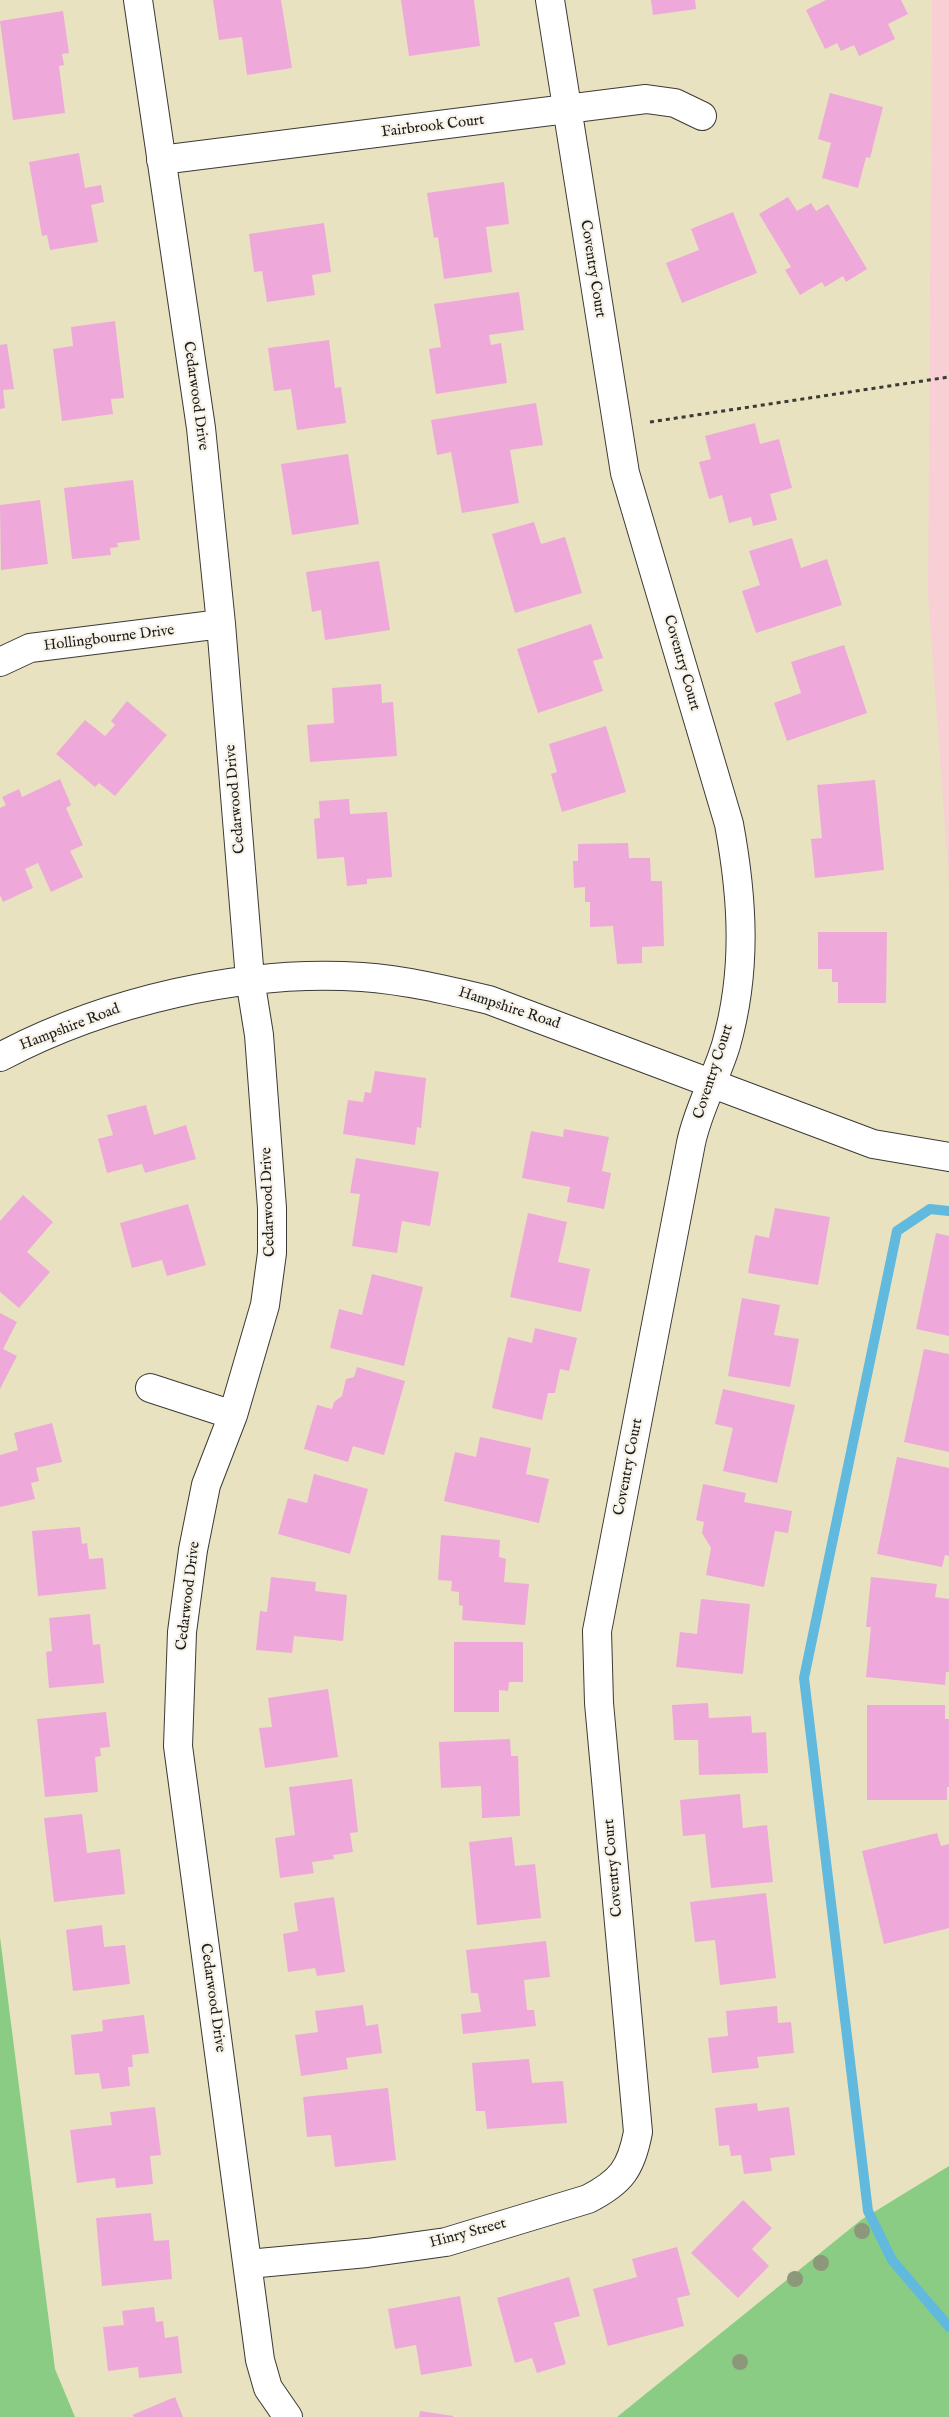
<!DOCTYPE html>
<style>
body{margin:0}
canvas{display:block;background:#e8e2c0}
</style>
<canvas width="949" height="2417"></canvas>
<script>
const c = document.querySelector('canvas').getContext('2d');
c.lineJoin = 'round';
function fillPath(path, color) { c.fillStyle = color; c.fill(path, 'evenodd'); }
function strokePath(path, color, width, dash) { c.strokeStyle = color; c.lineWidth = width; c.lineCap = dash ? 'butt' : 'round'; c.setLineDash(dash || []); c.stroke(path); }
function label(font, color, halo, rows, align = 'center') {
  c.font = font + ' "IM FELL English",serif'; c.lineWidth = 4.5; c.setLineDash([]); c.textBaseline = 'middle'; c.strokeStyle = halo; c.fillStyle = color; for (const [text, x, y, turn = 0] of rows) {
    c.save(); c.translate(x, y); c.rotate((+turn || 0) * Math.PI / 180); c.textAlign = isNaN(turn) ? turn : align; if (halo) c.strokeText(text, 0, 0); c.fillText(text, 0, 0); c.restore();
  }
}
fillPath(new Path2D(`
 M932,0h17v883l-21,-287z`), '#f7cfd4');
fillPath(new Path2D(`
 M0,1937l55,432 20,48h-75z
 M949,2166v251h-332l244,-197z`), '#8bcc84');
strokePath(new Path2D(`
 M949,1211l-19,-2 -33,22 -93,447 64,533 24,49 57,67`), '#61b9de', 10);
fillPath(new Path2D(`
 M213,0h68l11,68 -45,7 -5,-38 -23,3z
 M401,0h73l6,46 -71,10z
 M651,0h44l1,9 -43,6z
 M826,0h75l7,14 -20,10 7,15 -36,17 -5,-11 -13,6 -4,-8 -12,6 -19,-39z
 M63,11l6,42 -7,1 2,11 -5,1 6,47 -52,7 -13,-99z
 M830,93l53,14 -13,51 -4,-1 -8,31 -36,-10 9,-35 -13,-4z
 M79,153l6,35 16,-3 3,17 -13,3 7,37 -48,8 -3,-15 -5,1 -13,-74z
 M504,182l5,42 -23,3 6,45 -48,7 -6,-42 -4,1 -7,-45z
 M788,197l9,14 14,-8 5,8 12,-7 39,65 -21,13 -3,-6 -18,11 -3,-5 -22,13 -15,-25 6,-3 -32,-53z
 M733,212l24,61 -75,30 -16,-40 33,-13 -8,-21z
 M324,223l7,49 -19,3 3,20 -48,7 -5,-31 -8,1 -5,-38z
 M519,292l5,38 -35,5 2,10 10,-2 6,40 -71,11 -7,-45 12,-2 -7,-43z
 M115,321l9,77 -13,1 2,15 -51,7 -9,-72 20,-3 -2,-19z
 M329,340l6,48 6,-1 5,36 -49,7 -6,-41 -17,2 -6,-43z
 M7,344l7,45 -11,1 2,18 -5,1v-64z
 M536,403l7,42 -33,5 9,53 -57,10 -11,-61 -14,3 -6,-35z
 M755,423l5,21 19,-5 13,49 -22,6 7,26 -24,6 -2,-9 -22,6 -7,-28 -13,4 -10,-37 12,-3 -6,-23z
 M348,454l11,70 -67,11 -11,-71z
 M133,480l7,60 -23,3 1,4 -8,1 1,7 -39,4 -8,-71z
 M40,500l8,64 -47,6 -1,-65z
 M534,522l7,22 24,-7 17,56 -67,20 -23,-79z
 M792,538l9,30 26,-9 15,46 -86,28 -14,-42 18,-6 -11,-34z
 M379,561l11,69 -65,10 -4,-30 -9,2 -6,-40z
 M591,624l12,34 -10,3 10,30 -65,22 -21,-64z
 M844,645l23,68 -80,28 -13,-38 27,-10 -10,-31z
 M381,684l1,19 11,-1 4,54 -87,6 -3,-37 27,-2 -2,-35z
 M127,701l40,34 -52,61 -16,-13 -4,4 -39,-33 29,-34 20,16 10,-11 -4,-4z
 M606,726l20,66 -64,20 -11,-38 6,-2 -8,-28z
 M60,779l11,26 -5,3 17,37 -13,6 13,26 -32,15 -13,-29 -13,6 8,19 -30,14 -3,-7v-87l6,-3 -4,-8 17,-8 3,8z
 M875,780l9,90 -69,8 -4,-39 11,-1 -5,-53z
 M349,799l1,15 37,-2 5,65 -25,2v5l-20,2 -3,-29 -27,2 -3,-40 6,-1 -1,-17z
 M628,843l1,15h21l1,23h11l2,65 -22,1v16l-25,1 -4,-38 -23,1v-25h-5v-15l-11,1 -1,-27h5v-17z
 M818,932h69l-1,71h-48v-21h-6v-13h-14z
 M375,1071l51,7 -5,50 -4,-1 -2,18 -72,-11 5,-34 15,2 2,-10 6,1z
 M146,1105l8,30 32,-10 10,34 -51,14 -3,-9 -35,9 -9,-34 15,-4 -6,-20z
 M564,1129l45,8 -7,34 9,2 -7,36 -37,-7 3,-15 -48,-9 9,-47 32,6z
 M356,1158l83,14 -9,54 -28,-5 -5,32 -45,-7 8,-52 -10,-1z
 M23,1195l30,27 -26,30 23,20 -31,36 -19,-16v-71z
 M188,1204l18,61 -39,11 -5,-16 -30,8 -12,-45z
 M775,1208l55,9 -12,68 -70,-12 7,-38 14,3z
 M528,1213l39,9 -9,40 32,7 -9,43 -71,-15z
 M936,1233l13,3v100l-33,-7z
 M372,1274l51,13 -19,79 -74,-18 9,-39 23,6z
 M742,1298l38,7 -6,30 25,4 -9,48 -62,-11z
 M0,1313l17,9 -14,27 14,7 -17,33z
 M535,1328l42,10 -8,33 -9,-2 -5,24h-7l-6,27 -50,-12 16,-71 24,6z
 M924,1349l25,5v98l-45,-10z
 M357,1367l48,14 -21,74 -31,-9 -5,16 -44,-13 13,-44 15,4 2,-7 8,-6 4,-17 8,-2z
 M723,1389l72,16 -18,78 -54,-12 10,-43 -18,-4z
 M52,1423l10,39 -26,6 3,13 -8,2 4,16 -35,8v-52l18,-5 -4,-17z
 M480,1437l51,11 -5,26 23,5 -10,44 -95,-22 11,-49 21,5z
 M897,1457l52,11v88l-4,-1 -3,12 -65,-13z
 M314,1474l54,15 -18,65 -72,-20 10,-36 19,5z
 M703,1484l43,9 -2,9 48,9 -4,22 -13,-2 -11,56 -58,-12 5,-27 -9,-15 2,-11 -8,-2z
 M80,1527l2,17 5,-1 2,16 14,-1 3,31 -68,7 -6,-65z
 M441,1535l59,5 -1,17 7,2 -2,23 25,2 -4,41 -63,-5 1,-14 -4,-1v-13l-8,-1 1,-10 -14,-1z
 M271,1577l45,5 -1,9 32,4 -4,46 -49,-5 -2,17 -36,-3 4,-39 7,1z
 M871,1577l66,7 -2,13 14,2v73h-3l-1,13 -79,-8 5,-50h-5z
 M701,1599l49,5 -7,70 -67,-7 4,-35 17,2z
 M90,1614l3,31 7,-1 4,39 -55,5 -3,-36 6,-1 -3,-33z
 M454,1642h69v40h-14l-1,9 -9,-1v22h-45z
 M328,1689l10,68 -73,11 -6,-40 13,-1 -4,-29z
 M708,1703l1,15 42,-2 1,17 14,-1 2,41 -69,2 -1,-35h-24l-2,-35z
 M867,1705h78v14h4v68h-2v13h-80z
 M106,1712l4,35 -10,1 1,8 -6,1 3,35 -53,5 -8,-78z
 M510,1739l1,17h7l2,60 -38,2 -1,-32 -40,2 -2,-46z
 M352,1779l6,53 -8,1 3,19 -20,3 1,4 -22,3 2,11 -34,5 -5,-40 20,-3 -6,-48z
 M740,1794l3,34 24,-3 6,57 -62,6 -6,-54 -22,2 -3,-36z
 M82,1814l5,39 33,-4 5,45 -71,8 -10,-84z
 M937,1833l4,13 8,-2v84l-65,16 -22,-93z
 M512,1837l3,29 20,-2 6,54 -64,7 -8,-83z
 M766,1893l10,85 -56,7 -5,-45 -20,2 -5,-40z
 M334,1897l11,75 -28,4 -2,-8 -27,4 -5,-38 15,-3 -4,-28z
 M102,1925l2,22 21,-2 5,39 -57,7 -7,-61z
 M546,1941l4,36 -26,3 3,30h7l2,16 -73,8 -2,-20 20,-2 -3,-19h-7l-5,-43z
 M363,2005l3,21 12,-2 4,29 -36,5 2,11 -47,7 -6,-41 23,-3 -3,-21z
 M777,2006l1,17 13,-1 3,31 -37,4 2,11 -47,5 -4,-35 20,-2 -2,-25z
 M144,2015l5,38 -17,2 1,12h-5l2,19 -28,3 -3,-16 -24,2 -4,-40 32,-4 -1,-11z
 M529,2059l3,24 31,-2 4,42 -80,6 -2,-18h-9l-4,-48z
 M388,2088l8,72 -61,7 -4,-32 -24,2 -4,-40z
 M757,2103l1,8 31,-4 6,48 -25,3 2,13 -28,3 -3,-19 -10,1 -2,-11 -10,1 -4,-38z
 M155,2107l6,48 -11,1 3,28 -37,4 -1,-10 -38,5 -7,-53 42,-5 -2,-13z
 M743,2200l29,28 -20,21 17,17 -31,32 -47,-45z
 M151,2213l3,28 15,-1 3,39 -70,7 -6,-68z
 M677,2247l13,48 -13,3 7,28 -76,20 -15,-57 44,-12 -5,-18z
 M569,2277l11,39 -26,7 12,41 -29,9 -5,-15 -17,5 -18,-65z
 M460,2296l12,70 -51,9 -5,-30 -21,4 -7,-40z
 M154,2307l2,15 7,-1 2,17 13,-2 4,37 -43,5 -1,-11 -30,4 -5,-44 21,-2 -2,-14z
 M175,2397l8,20h-49l-2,-2z
 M420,2411l33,5v1h-34z`), '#eea9da');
const minor = new Path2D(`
 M138,0l63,428 20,196 29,355 9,56 13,173v45l-7,52 -32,110 -27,70 -13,65 -11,82 -4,114 82,614 8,28 20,29
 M161,160l485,-61 29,4 27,13
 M0,662l30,-14 191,-24
 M0,1057c106,-56 243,-88 362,-80 43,3 85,13 127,23l384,144 76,13
 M150,1388l83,27
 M248,2264l119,-11 79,-11 142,-43c33,-17 43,-30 50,-67l-39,-429 -2,-72c32,-162 63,-325 94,-488 7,-34 25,-65 35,-98 21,-74 17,-145 3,-221l-104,-351 -75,-473`);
strokePath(minor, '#3b3a35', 30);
strokePath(new Path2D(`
 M650,422l299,-45`), '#3b3a35', 3, [4, 4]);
strokePath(minor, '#fff', 28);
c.fillStyle = '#8d977a';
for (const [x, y] of [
 [862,2231],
 [821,2263],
 [795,2279],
 [740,2362]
]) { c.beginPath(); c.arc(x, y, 8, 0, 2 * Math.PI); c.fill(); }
label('15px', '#1c1c1c', '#f7f3e8', [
 ["Fairbrook Court",433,127,-7],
 ["Coventry Court",592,269,81],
 ["Cedarwood Drive",195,396,82],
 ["Hollingbourne Drive",109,639,-7],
 ["Coventry Court",681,663,74],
 ["Cedarwood Drive",236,799,-95],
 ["Hampshire Road",509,1009,18],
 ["Hampshire Road",70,1028,-21],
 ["Coventry Court",714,1072,-72],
 ["Cedarwood Drive",269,1202,-92],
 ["Coventry Court",629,1467,-79],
 ["Cedarwood Drive",189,1596,-83],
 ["Coventry Court",614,1868,-95],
 ["Cedarwood Drive",212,1998,82],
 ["Hinry Street",468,2234,-15]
]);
</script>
